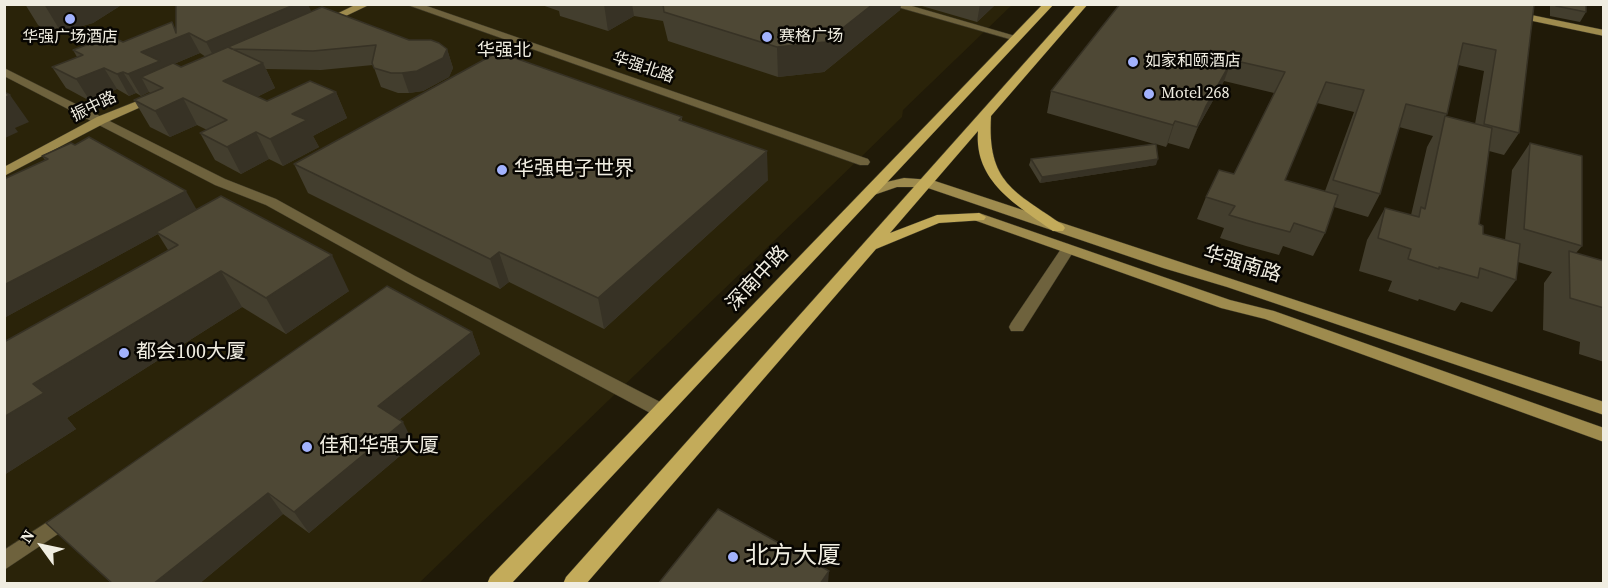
<!DOCTYPE html>
<meta charset="utf-8">
<style>
body{margin:0}
#map{position:relative;width:1608px;height:588px;overflow:hidden;background:#201a08;font-family:"Source Serif 4",serif}
canvas{display:block}
.frame{position:absolute;inset:0;border:6px solid #f0ede1;pointer-events:none}
.north{position:absolute;left:12px;top:516px;width:60px;height:60px;-webkit-text-stroke:4px #080602;paint-order:stroke;rotate:303deg;font-size:16px;font-weight:700;line-height:24px;text-align:center;color:#f0ede1}
.north::after{content:'';display:block;margin:auto;width:21px;height:27px;background:#f0ede1;clip-path:polygon(50% 0,100% 100%,50% 72%,0 100%)}
</style>
<div id="map">
<canvas width="1608" height="588"></canvas>
<div class="frame"></div>
<div class="north">N</div>
</div>
<script>
const c = document.querySelector('canvas').getContext('2d');
c.lineJoin = 'round';
function fillPath(path, color) { c.fillStyle = color; c.fill(path, 'evenodd'); }
function strokePath(path, color, width, dash) { c.strokeStyle = color; c.lineWidth = width; c.lineCap = dash ? 'butt' : 'round'; c.setLineDash(dash || []); c.stroke(path); }
function label(font, color, halo, rows, align = 'center') {
  c.font = font + ' "Source Serif 4","Noto Sans SC",serif'; c.lineWidth = 5; c.setLineDash([]); c.textBaseline = 'middle'; c.strokeStyle = halo; c.fillStyle = color; for (const [text, x, y, turn = 0] of rows) {
    c.save(); c.translate(x, y); c.rotate((+turn || 0) * Math.PI / 180); c.textAlign = isNaN(turn) ? turn : align; if (halo) c.strokeText(text, 0, 0); c.fillText(text, 0, 0); c.restore();
  }
}
fillPath(new Path2D(`
 M4,5h1008l-109,105 -1,7 -44,43 -440,424 -413,-1z`), '#2a2309');
const street = new Path2D(`
 M405,4h16l447,155 2,3 -2,3h-8z
 M887,4h18l117,34 -9,2z
 M4,68l221,111 51,20 139,77 253,130 3,5 -3,5 -6,2 -6,-2 -251,-134 -139,-77 -51,-20 -211,-109z
 M1068,244l7,5 -52,82h-12l-2,-4 2,-4 52,-77z
 M69,508l7,2 3,6 -3,6 -72,48v-20z`);
const secondary = new Path2D(`
 M357,4h14l-42,20 -9,-2z
 M1512,11l92,19v6l-95,-20v-4z
 M155,94l6,3 -2,2 -54,24 -101,53v-9l93,-50z
 M904,178l28,2 672,222v13l-377,-128 -64,-19 -238,-81h-28l-29,10 -7,-4 17,-9z
 M979,213l251,87 44,11 330,117v14l-339,-123 -44,-11 -247,-88 -2,-3z`);
const primary = new Path2D(`
 M1043,4h11l-543,580h-24l3,-7z
 M1077,4h11l-97,112c-4,67 23,75 72,109l2,3 -2,3h-10c-36,-26 -79,-49 -75,-100l-88,102 47,-18 42,-2 7,4 -2,3 -45,3 -63,26 -290,335h-23l3,-7z`);
strokePath(street, '#3d3826', 1);
strokePath(secondary, '#3d3826', 1);
strokePath(primary, '#3d3826', 1);
fillPath(street, '#6e623d');
fillPath(secondary, '#9e8b4e');
fillPath(primary, '#c3ab5a');
fillPath(new Path2D(`
 M25,4h98l-30,19 -32,9 -18,-3 -5,-4z
 M539,4h362l-1,6 -76,62 -46,5 -110,-36 -5,-20 -29,-5 -26,15 -48,-15 -1,-5z
 M915,4h81l-19,18z
 M1531,4l-12,129 -15,22 -15,-4 -10,73 4,10 22,6 7,-70 18,-27 52,103 -6,7 28,8v101l-25,-8 1,-12 -37,-12 1,-47 8,-11 -34,-10 -2,18 -24,32 -31,-10 -6,9 -36,-12 -1,2 -30,-10 4,-10 -33,-10 8,-31 18,-32 26,7 16,-68 6,-11 -34,-9 -19,67 -12,23 -34,-10 -9,26 -12,23 -30,-10 -4,9 -33,-9 -26,-8 4,-10 -27,-9 9,-22 28,-23 40,-81 -50,-12 -26,46 -9,22 -21,-6 -2,4 -10,-3v21l-116,18 -11,-18 2,-6 123,-15 -107,-31 4,-22zM1458,65l26,6 -9,53 -29,-8zM1317,103l37,9 -29,79 -40,-11z
 M1550,4h36v8l-6,10 -30,-6z
 M311,11l98,29 38,9 6,19 -4,9 -26,14 -14,2h-11l-17,-6 -8,-22 -52,5 -55,-1 9,19 -18,9 10,4 69,-9 11,26 -34,18 6,11 -36,19 -14,-7 -28,15 -26,-14 -15,-27 7,-3 -10,-5 -27,12 -20,-10 -16,-27 16,-7 -1,-1 -8,4 -5,-3 -7,3 -12,-7 -27,12 -24,-13 -14,-21 25,-10 -4,-7 50,-8 53,-11zM200,53l6,4 -25,10 -7,-3z
 M682,117v4l86,59 -164,149 -95,-47 -9,7 -192,-96 -14,-29z
 M42,156l155,53 152,82 -63,43 -44,-27 -175,111 9,11 -72,46v-133l164,-92 -10,-16 -154,84v-139l41,-19z
 M472,332l8,22 -81,66 15,24 -105,89 -26,-19 -84,70h-87l-66,-61z`), '#433e2e');
fillPath(new Path2D(`
 M44,4h79l-30,19 -32,9z
 M296,4h12l7,16 -91,29 -7,14 -11,-21z
 M604,4h28l2,12 -26,15z
 M873,4h28l-1,6 -76,62 -46,5 -1,-30z
 M980,4h16l-19,18z
 M172,22l7,15 10,-4 11,20 -36,15 -23,9 8,15 -8,4 -13,-22 13,-22z
 M447,49l6,19 -4,9 -26,14 -14,2 -7,-20z
 M1232,60l-8,21 -26,46 -9,22 17,-43z
 M263,63l12,25 -39,19 -13,-26z
 M104,68l13,21 -27,12 -14,-22z
 M123,72l13,21 -7,3 -12,-22z
 M336,92l11,26 -34,18 6,11 -36,19 -13,-27 22,-25z
 M10,95l19,27 -14,6 3,4 -13,6 1,3 -2,1v-44z
 M183,98l14,27 -27,12 -15,-26z
 M1175,121l-7,22 -2,4 7,-22z
 M256,132l13,27 -28,15 -14,-27z
 M767,151l1,29 -164,149 -6,-31z
 M1158,159l-2,6 -116,18 2,-6z
 M186,191l12,21 -42,20 2,2 -154,84v-33z
 M499,252l10,30 -9,7 -10,-30z
 M332,255l17,36 -63,43 -20,-36z
 M221,271l21,36 -175,111 9,11 -72,46v-58l29,-33z
 M472,332l8,22 -91,74 -11,-22z
 M403,422l11,22 -105,89 -15,-21z
 M268,493l15,21 -84,70h-46z
 M829,571l-1,13h-8z`), '#373225');
const building = new Path2D(`
 M176,4h120l-90,38 -17,-9 -48,19 19,9 -32,13 -5,-2 -6,2 -13,-6 -28,11 -24,-12 31,-12 -10,-5 37,-14 13,6 49,-20 4,11z
 M663,4h210l-48,38 -48,5 -113,-35z
 M1120,4l414,1 -15,128 -35,-9 12,-74 -33,-7 -16,71 -41,-10 -26,90 -47,-14 31,-90 -38,-8 -41,98 53,15 -13,38 -31,-10 -4,9 -34,-9 -27,-8 6,-9 -29,-9 13,-27 15,4 51,-102 -53,-12 -26,46 -9,21 -22,-6 -2,4 -122,-34z
 M1556,4h30v8l-30,-6z
 M322,7l87,33h22l8,3 8,6 -4,9 -26,13 -15,2h-11l-17,-5 -2,-5 4,-18 -63,6 -81,-2 -4,-2z
 M228,47l35,16 -40,18 44,20 43,-20 26,11 -44,22 15,6 -37,19 -14,-7 -29,15 -27,-14 27,-13 -44,-22 -28,13 -21,-11 29,-12 -22,-11 32,-14 8,4z
 M498,52l184,65 -3,3 88,31 -169,147 -99,-46 -9,7 -196,-95z
 M4,92l6,3 -6,3z
 M1445,116l47,12 -13,96 4,2v8l37,10 -4,36 -36,-12 -2,10 -39,-11v2l-31,-10 3,-10 -33,-11 7,-30 34,9 2,-10 4,2z
 M89,137l97,54 -182,94v-106l44,-20 -6,-3 29,-13 4,2z
 M1530,143l52,13v90l-58,-17z
 M1156,144l2,15 -116,18 -11,-18z
 M221,196l111,59 -66,43 -45,-27 -188,113 11,9 -40,24v-75l174,-97 -22,-13z
 M1569,251l35,10v47l-34,-10z
 M387,286l85,46 -94,74 25,16 -109,90 -26,-19 -115,91h-40l-67,-61z
 M718,509l111,62 -9,13h-162z`);
fillPath(building, '#4e4835');
strokePath(building, '#373225', 1.5);
for (const [x, y, r, color] of [
 [70,19,6,"#a2b2fd"],
 [767,37,6,"#a2b2fd"],
 [1133,62,6,"#a2b2fd"],
 [1149,94,6,"#a2b2fd"],
 [502,170,6,"#a2b2fd"],
 [124,353,6,"#a2b2fd"],
 [307,447,6,"#a2b2fd"],
 [733,557,6,"#a2b2fd"]
]) { const dot = new Path2D(); dot.arc(x, y, r, 0, 2 * Math.PI); c.fillStyle = color; c.fill(dot); strokePath(dot, '#080602', 2); }
label('16px', '#f0ede1', '#080602', [
 ["赛格广场",779,37],
 ["华强广场酒店",70,38,"center"],
 ["如家和颐酒店",1145,62],
 ["Motel 268",1161,94]
], 'left');
label('16px', '#f0ede1', '#080602', [
 ["华强北路",643,68,19],
 ["振中路",94,107,-26]
]);
label('18px', '#f0ede1', '#080602', [
 ["华强北",504,51]
]);
label('20px', '#f0ede1', '#080602', [
 ["华强电子世界",514,170],
 ["都会100大厦",136,353],
 ["佳和华强大厦",319,447]
], 'left');
label('20px', '#f0ede1', '#080602', [
 ["华强南路",1242,265,17],
 ["深南中路",758,279,-47]
]);
label('24px', '#f0ede1', '#080602', [
 ["北方大厦",745,557]
], 'left');
</script>
